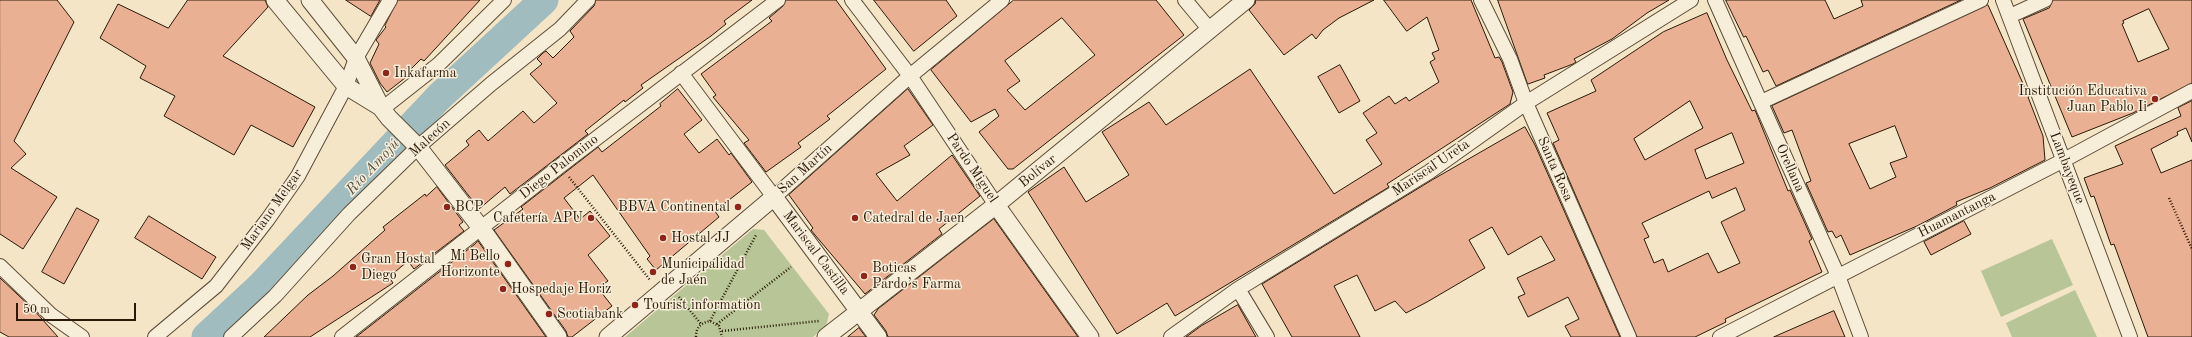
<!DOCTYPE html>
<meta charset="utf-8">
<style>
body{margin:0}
#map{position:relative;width:2192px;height:337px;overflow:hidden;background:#f3e5c6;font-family:"Old Standard TT",serif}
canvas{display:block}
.scale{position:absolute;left:16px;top:303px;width:120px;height:18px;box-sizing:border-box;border:2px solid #2a1907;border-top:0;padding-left:5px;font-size:12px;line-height:14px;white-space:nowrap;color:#2a1907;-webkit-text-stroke:3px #f7eeda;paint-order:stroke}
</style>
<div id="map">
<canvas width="2192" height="337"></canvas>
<div class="scale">50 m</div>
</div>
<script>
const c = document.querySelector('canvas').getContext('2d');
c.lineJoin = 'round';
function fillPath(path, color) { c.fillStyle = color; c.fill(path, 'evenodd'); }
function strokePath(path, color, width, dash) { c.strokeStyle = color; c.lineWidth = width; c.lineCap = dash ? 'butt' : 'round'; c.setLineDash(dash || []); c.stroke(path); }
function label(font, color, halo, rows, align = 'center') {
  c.font = font + ' "Old Standard TT",serif'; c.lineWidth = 3; c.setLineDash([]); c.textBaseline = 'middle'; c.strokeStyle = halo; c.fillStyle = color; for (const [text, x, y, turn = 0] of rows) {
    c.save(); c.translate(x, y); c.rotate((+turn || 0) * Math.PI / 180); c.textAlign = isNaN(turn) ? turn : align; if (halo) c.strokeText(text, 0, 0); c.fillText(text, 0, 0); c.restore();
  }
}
fillPath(new Path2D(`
 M753,229l11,1 65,84 -3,12 -13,11h-188z
 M2052,239l21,46 -72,32 -20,-46z
 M2075,290l22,47h-85l-6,-14z`), '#b8c597');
strokePath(new Path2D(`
 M206,337l54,-50 180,-191 104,-96`), '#a0bcbf', 29);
const building = new Path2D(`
 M0,0h57l17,22 -60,119 12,13 -15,14 46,29 -34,52 -23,-15z
 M188,0h77l3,7 -45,49 92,51 -22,40 -42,-22 -17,30 -70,-39 11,-20 -35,-18 6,-12 -46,-28 18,-34 50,24z
 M346,0h34l-9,16z
 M398,0h82l-56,61 -3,-2 -17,17 1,2 -18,14 -7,-9 -10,-20 9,-19 -3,-4 10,-13 -1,-1z
 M596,0h156l-28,21 2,3 -15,12 -70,49 2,3 -18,14 -1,-2 -39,31 3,3 -78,60 -5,-7 -26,22 -34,-44 24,-20 -3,-4 13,-11 9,11 35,-30 11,12 23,-20 -27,-29 12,-10 -5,-5 6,-6 3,-2 7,7 21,-21 -4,-6 24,-25z
 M786,0h50l50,69 -59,47 3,3 -32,24 3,4 -35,25 -22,-29 5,-3 -36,-43 3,-2 -15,-21 71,-53 -3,-3 14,-12z
 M874,0h72l11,16 -43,35z
 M1014,0h142l28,35 -171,134h-5l-29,-37 20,-16 -4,-7 -24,13 -40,-52zM1062,18l33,37 -70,55 -18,-20 13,-9 -15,-20z
 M1256,0h118l-35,18 -16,12 -7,9 -4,-5 -28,21 -35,-45 6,-6z
 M1384,0h87l24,58 4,-1 3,5 11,30 -3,12 -123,80 2,3 -214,129 -8,-13 -50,31 -89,-142 36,-25 22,35 43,-27 -27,-43 47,-30 17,23 84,-56 84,125 48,-30 -16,-24 11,-7 -14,-20 26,-17 6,8 11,-7 3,4 30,-19 -9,-20 5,-3 -3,-6 7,-3 -12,-33 -20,14z
 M1498,0h171l-22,13 -35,26 -38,20 2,3 -3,2 -29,11 1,3 -17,6z
 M1726,0h99l9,19 29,-13 -2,-6h100l-185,86 -8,-16 -5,2 -17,-36 -2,1z
 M2053,0h139v83l-59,30 -61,24 -49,-118 26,-11zM2149,9l20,40 -31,13 -16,-38 2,-1 -1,-2z
 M1988,5l41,92h-1l15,39 2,24 -55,28 -34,14 1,3 -40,21 -67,29 -9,-20 -5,3 -4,-7 -4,1 -22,-49 5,-2 -19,-51 -8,3 -12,-27zM1895,126l12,31 -17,6 6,14 -26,12 -21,-45z
 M1707,13l20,47 25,51 3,-1 33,81 2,-1 22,49 -3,2 13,31 -97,47 1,3 -31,15h-58l-84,-194 6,-3 -12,-27 49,-22 -5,-11 72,-48zM1690,101l13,27 -58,32 -11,-21zM1732,133l12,30 -38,16 -11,-29zM1736,188l9,22 -24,12 19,41 -22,10 -10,-20 -40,19 -5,-13 -9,4 -10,-24 5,-2 -7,-14 67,-32 3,7z
 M1340,65l20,36 -21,12 -21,-36z
 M678,89l24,31 -18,14 15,19 18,-14 12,16 2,-2 21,29 -37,29 4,6 -63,53 -9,-11 3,-3 -57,-81 -29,23 16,21 10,-8 20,25 -22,19 20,26 -10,7 14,18 -40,31h-4l-2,-6 -72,-101 29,-21 -2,-2 77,-60 4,5 59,-46 -1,-2z
 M908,89l25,36 -29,21 6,9 -34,19 21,27 55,-46 28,41 -41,33 3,5 -77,60 -50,-59 -4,-5 2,-2 -24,-33z
 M2192,101v41l-6,-14 -9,4 1,3 -27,14 10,24 31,-13v177h-44l-34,-93 -3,1 -17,-49 -3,1 -7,-19 39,-14 -8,-18 66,-30 -3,-8z
 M1525,127l10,18 85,192h-49l-6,-11 14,-7 -11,-22 -40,20 -10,-20 7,-3 -8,-16 38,-18 -14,-24 -33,19 -16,-28 -23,13 16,28 -58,34 -21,11 -11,-12 -20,10 -18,-36 -23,11 26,51h-68l-30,-53 170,-104z
 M437,187l26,35 -4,3 5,6 -50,38 -6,-8 -19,16 4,6 -83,54h-46l44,-42 25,-19 52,-46 -2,-3 42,-33 1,2z
 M77,208l22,12 -35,64 -22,-12z
 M149,216l67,41 -14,22 -67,-41z
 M994,219l84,118h-190l-2,-6 -12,-16 4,-6z
 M1964,221l7,13 -40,21 -7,-13z
 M478,241l68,96h-190l119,-93z
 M0,278l34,32 24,27h-49l-9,-5z
 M1238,305l18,32h-70l15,-11z
 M1834,311l11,26h-71z
 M859,328l7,9h-18z`);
fillPath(building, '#eab093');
strokePath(building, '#2a1907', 1);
const minor = new Path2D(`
 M852,0l58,76 86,129
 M1185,0l25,30
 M1481,0l29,59 16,44 103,234
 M1715,0l123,276 23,61
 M2003,0l127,337
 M2010,16l35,-16
 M681,73l93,124 136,-121 92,-76
 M1761,102l220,-102
 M382,109l57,-45 65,-64
 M0,266l51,49 31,22
 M1238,289l29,48
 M155,337l61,-51 52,-67 30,-43 48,-90 10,-28 34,-58
 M231,337l44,-41 74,-82 69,-67 73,-63 69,-55 28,-29
 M342,337l218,-171 218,-166
 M1171,337l67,-48 191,-117 97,-69 165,-103
 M1720,337l344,-177 128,-69`);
const tertiary = new Path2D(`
 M275,0l71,86 36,22
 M310,0l46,58 26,51 7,9 29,29 63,81 77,109
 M996,205l94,132
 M608,337l166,-140 104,140
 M826,337l170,-132 250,-205`);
strokePath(minor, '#5c4c37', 16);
strokePath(tertiary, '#5c4c37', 19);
strokePath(new Path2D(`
 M569,177l81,103
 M2169,198l23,51
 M679,297l22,27
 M710,321l46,-86
 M717,324l74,-57
 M722,331l97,-10
 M696,337c0,-10 5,-14 14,-16l9,5 3,11`), '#2a1907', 2.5, [1, 2]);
strokePath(minor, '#f7eeda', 14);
strokePath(tertiary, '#f7eeda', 17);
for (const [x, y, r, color] of [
 [386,73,4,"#8f2418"],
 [2155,99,4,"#8f2418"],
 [447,207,4,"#8f2418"],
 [738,207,4,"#8f2418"],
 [591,218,4,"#8f2418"],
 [855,218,4,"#8f2418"],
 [663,238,4,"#8f2418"],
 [508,264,4,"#8f2418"],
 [353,267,4,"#8f2418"],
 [653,272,4,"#8f2418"],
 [864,276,4,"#8f2418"],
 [503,289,4,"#8f2418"],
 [635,305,4,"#8f2418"],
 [549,314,4,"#8f2418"]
]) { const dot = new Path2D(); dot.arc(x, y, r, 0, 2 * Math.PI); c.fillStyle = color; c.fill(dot); strokePath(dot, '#f7eeda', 1.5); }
label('14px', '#2a1907', '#f7eeda', [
 ["Inkafarma",394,73],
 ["Institución Educativa",2147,91,"right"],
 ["Juan Pablo Ii",2147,107,"right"],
 ["BCP",455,207],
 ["BBVA Continental",730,207,"right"],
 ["Cafetería APU",583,218,"right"],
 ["Catedral de Jaen",863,218],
 ["Hostal JJ",671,238],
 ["Mi Bello",500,256,"right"],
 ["Horizonte",500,272,"right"],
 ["Gran Hostal",361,259],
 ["Diego",361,275],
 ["Municipalidad",661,264],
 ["de Jaén",661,280],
 ["Boticas",872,268],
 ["Pardo’s Farma",872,284],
 ["Hospedaje Horiz",511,289],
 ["Tourist information",643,305],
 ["Scotiabank",557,314]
], 'left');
label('14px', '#2a1907', '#f7eeda', [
 ["Malecón",430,138,-42],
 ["Diego Palomino",559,167,-38],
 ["Pardo Miguel",972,168,56],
 ["Mariscal Ureta",1431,168,-34],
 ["Orellana",1790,168,66],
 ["Lambayeque",2067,168,69],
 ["San Martín",805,169,-42],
 ["Santa Rosa",1555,169,66],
 ["Bolívar",1038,171,-39],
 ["Mariano Melgar",272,210,-55],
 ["Huamantanga",1957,215,-27],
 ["Mariscal Castilla",816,253,53]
]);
label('italic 15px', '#535247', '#f7eeda', [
 ["Río Amojú",373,167,-47]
]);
</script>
